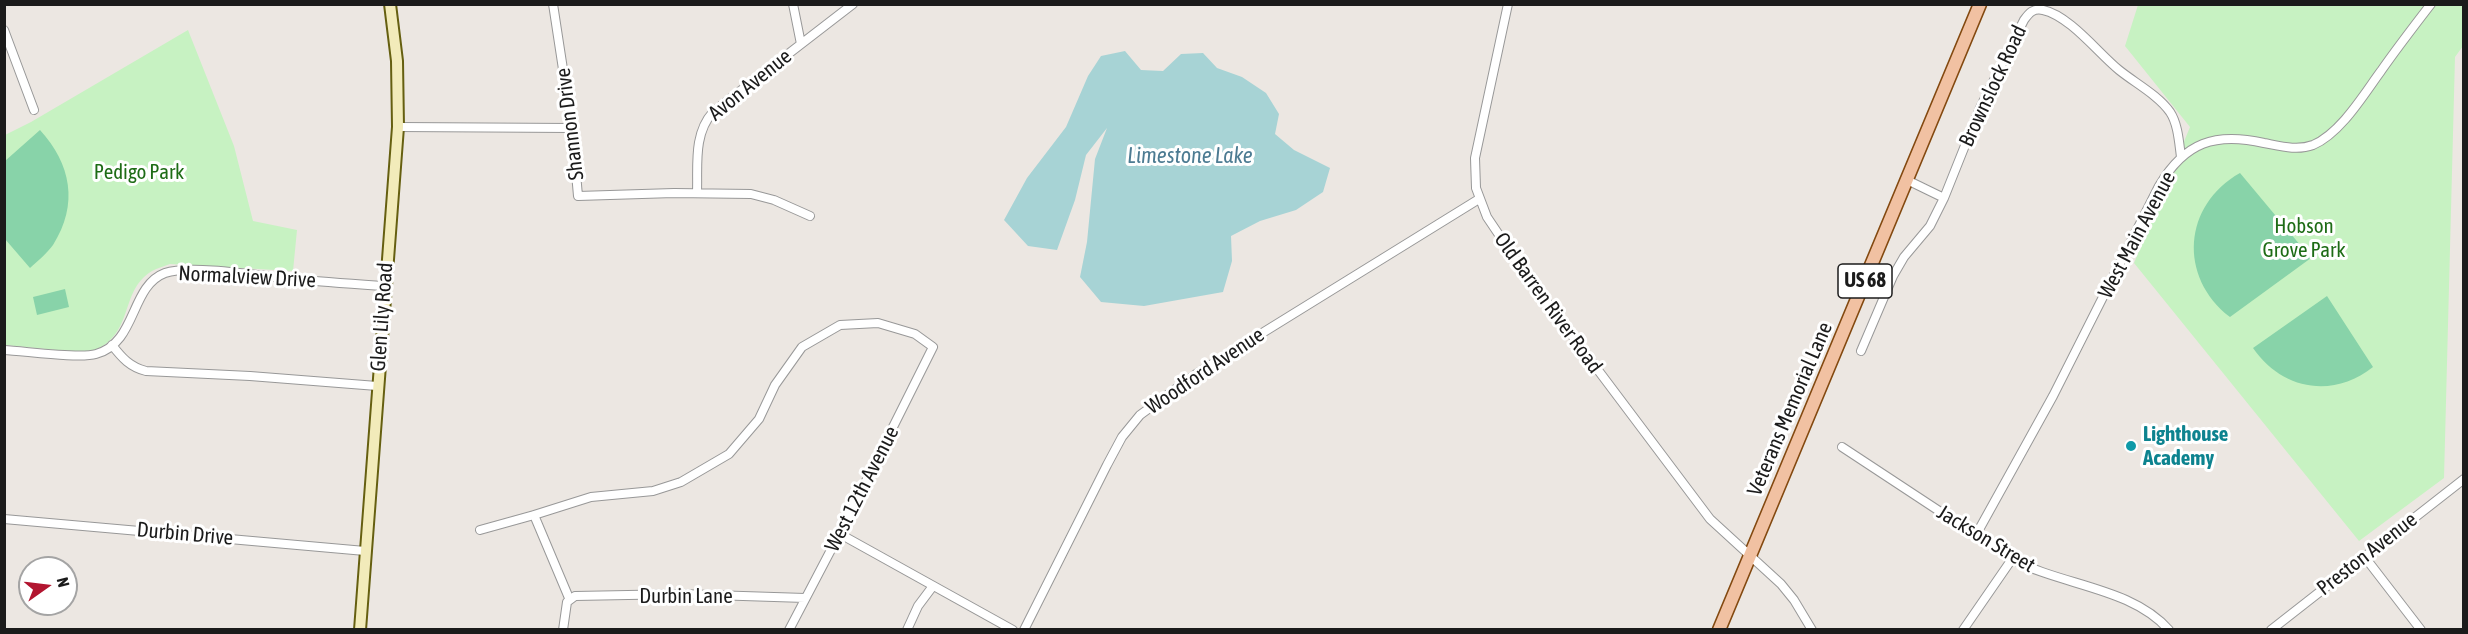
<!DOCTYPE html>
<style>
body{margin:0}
#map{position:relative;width:2468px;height:634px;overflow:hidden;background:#ece7e2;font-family:"Asap Condensed",sans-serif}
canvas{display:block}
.frame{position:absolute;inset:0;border:6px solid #1b1b1b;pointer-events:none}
.north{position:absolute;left:18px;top:556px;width:60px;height:60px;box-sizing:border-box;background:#fff;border:2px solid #a4a4a4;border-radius:50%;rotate:76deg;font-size:16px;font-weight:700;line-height:24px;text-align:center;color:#1b1b1b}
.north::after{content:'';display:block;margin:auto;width:21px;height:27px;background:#b21530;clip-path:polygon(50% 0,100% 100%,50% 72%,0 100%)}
</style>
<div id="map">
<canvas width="2468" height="634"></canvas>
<div class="frame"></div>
<div class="north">N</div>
</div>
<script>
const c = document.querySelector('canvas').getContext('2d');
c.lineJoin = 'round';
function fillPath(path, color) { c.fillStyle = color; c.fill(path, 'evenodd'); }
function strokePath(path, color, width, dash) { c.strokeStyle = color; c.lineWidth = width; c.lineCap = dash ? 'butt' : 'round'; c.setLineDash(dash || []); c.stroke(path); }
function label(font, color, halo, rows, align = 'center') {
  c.font = font + ' "Asap Condensed",sans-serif'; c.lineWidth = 6; c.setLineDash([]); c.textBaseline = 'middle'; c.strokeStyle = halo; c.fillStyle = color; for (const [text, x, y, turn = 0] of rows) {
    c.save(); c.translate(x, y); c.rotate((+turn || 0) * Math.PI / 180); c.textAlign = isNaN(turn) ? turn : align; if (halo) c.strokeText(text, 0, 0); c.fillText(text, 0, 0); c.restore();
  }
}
fillPath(new Path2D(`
 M2138,5h325v41l-8,11 -11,421 -85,63 -225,-278 56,-136 -65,-81z
 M188,30l46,116 19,75 44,9 -4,41 -123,-7c-5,2 -13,4 -18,7 -35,21 -15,67 -65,82l-82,-8v-210l26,-13z`), '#c7f2c2');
fillPath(new Path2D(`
 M40,130c31,34 39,74 13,115 -6,8 -15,16 -23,23l-25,-29v-78z
 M2240,173l71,85 -81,59c-52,-40 -47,-112 10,-144z
 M65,289l4,18 -32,8 -4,-18z
 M2327,296l46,71c-40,32 -91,23 -120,-19z`), '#88d3a9');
fillPath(new Path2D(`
 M1125,51l16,19 22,1 18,-17 22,-1 14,15 25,9 24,16 13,21 -4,20 19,16 36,18 -7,24 -27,18 -36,11 -29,15 1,25 -9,31 -79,14 -43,-4 -21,-25 7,-35 8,-83 12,-31 -21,27 -11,45 -18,50 -29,-4 -24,-26 23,-42 39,-51 22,-51 13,-20z`), '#a7d3d5');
const street = new Path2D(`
 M553,4l19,124 6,68 96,-3 77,1 23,6 36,16
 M793,4l8,40
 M1508,4l-33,154 1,30 11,29 35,52 188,250 71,65 13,16 18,30
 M4,30l30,80
 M398,127l174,1
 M1907,180l37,18 36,-90 44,-88c5,-7 9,-12 19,-10 27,6 55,43 76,60 16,13 39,25 51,42 8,12 9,30 11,45
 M697,193c1,-27 -4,-59 16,-81l140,-108
 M112,345c10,13 18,22 34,26l104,5 127,10
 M4,350c21,1 75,9 92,4 41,-11 34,-68 69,-81 25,-9 98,3 128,6 30,3 61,5 91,7
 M1861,351l32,-75 11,-19 26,-31 14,-28
 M1842,447l170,112c50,27 119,28 157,71
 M4,519l361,32
 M480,530l54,-15
 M840,534l173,96
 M1976,535l77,-139 106,-210c26,-44 56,-54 105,-43 16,3 33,8 49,2 28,-12 51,-51 68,-74 16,-23 33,-45 50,-67
 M2364,556l57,74
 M569,598l-35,-83 57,-18 62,-6 28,-9 48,-28 30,-35 16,-34 27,-38 38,-22 38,-2 37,11 18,13 -89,178 -55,105
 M563,630l4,-28 8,-6 106,-2 124,4
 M907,630l11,-24 15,-20
 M1024,630l83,-165 15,-28 18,-22 56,-41 283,-175
 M1963,630l49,-71
 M2271,630l193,-151`);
const secondary = new Path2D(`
 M360,630l38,-503 -1,-66 -7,-57`);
const primary = new Path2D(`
 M1719,630l261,-626`);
strokePath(street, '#989898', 10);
strokePath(secondary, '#655f10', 14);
strokePath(primary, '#834910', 15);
strokePath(street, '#fff', 8);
strokePath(secondary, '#f2ebba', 10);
strokePath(primary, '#f1c1a2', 12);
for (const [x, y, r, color] of [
 [2131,446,6,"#0f9aa8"]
]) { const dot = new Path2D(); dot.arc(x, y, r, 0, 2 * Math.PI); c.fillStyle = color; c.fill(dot); strokePath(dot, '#fff', 2); }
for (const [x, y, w] of [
 [1865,281,54]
]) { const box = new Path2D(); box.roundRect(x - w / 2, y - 17, w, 34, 4.5); c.fillStyle = '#fff'; c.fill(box); strokePath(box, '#1b1b1b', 1.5); }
label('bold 20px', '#1b1b1b', null, [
 ["US 68",1865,281]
]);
label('21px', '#1b1b1b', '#fff', [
 ["Avon Avenue",750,85,-39],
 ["Brownslock Road",1993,86,-65],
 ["Shannon Drive",570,124,-97],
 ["West Main Avenue",2137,235,-62],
 ["Normalview Drive",247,277,3],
 ["Old Barren River Road",1548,303,54],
 ["Glen Lily Road",382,317,-86],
 ["Woodford Avenue",1205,371,-34],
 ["Veterans Memorial Lane",1790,409,-67],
 ["West 12th Avenue",862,489,-63],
 ["Durbin Drive",185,534,5],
 ["Jackson Street",1986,539,31],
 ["Preston Avenue",2367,554,-38],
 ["Durbin Lane",686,596]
]);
label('21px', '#1e6c16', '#fff', [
 ["Pedigo Park",139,172],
 ["Hobson",2304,226],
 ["Grove Park",2304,250]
]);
label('bold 21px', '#0d838f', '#fff', [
 ["Lighthouse",2143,434],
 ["Academy",2143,458]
], 'left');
label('italic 22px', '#4c7b92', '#fff', [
 ["Limestone Lake",1190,156]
]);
</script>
